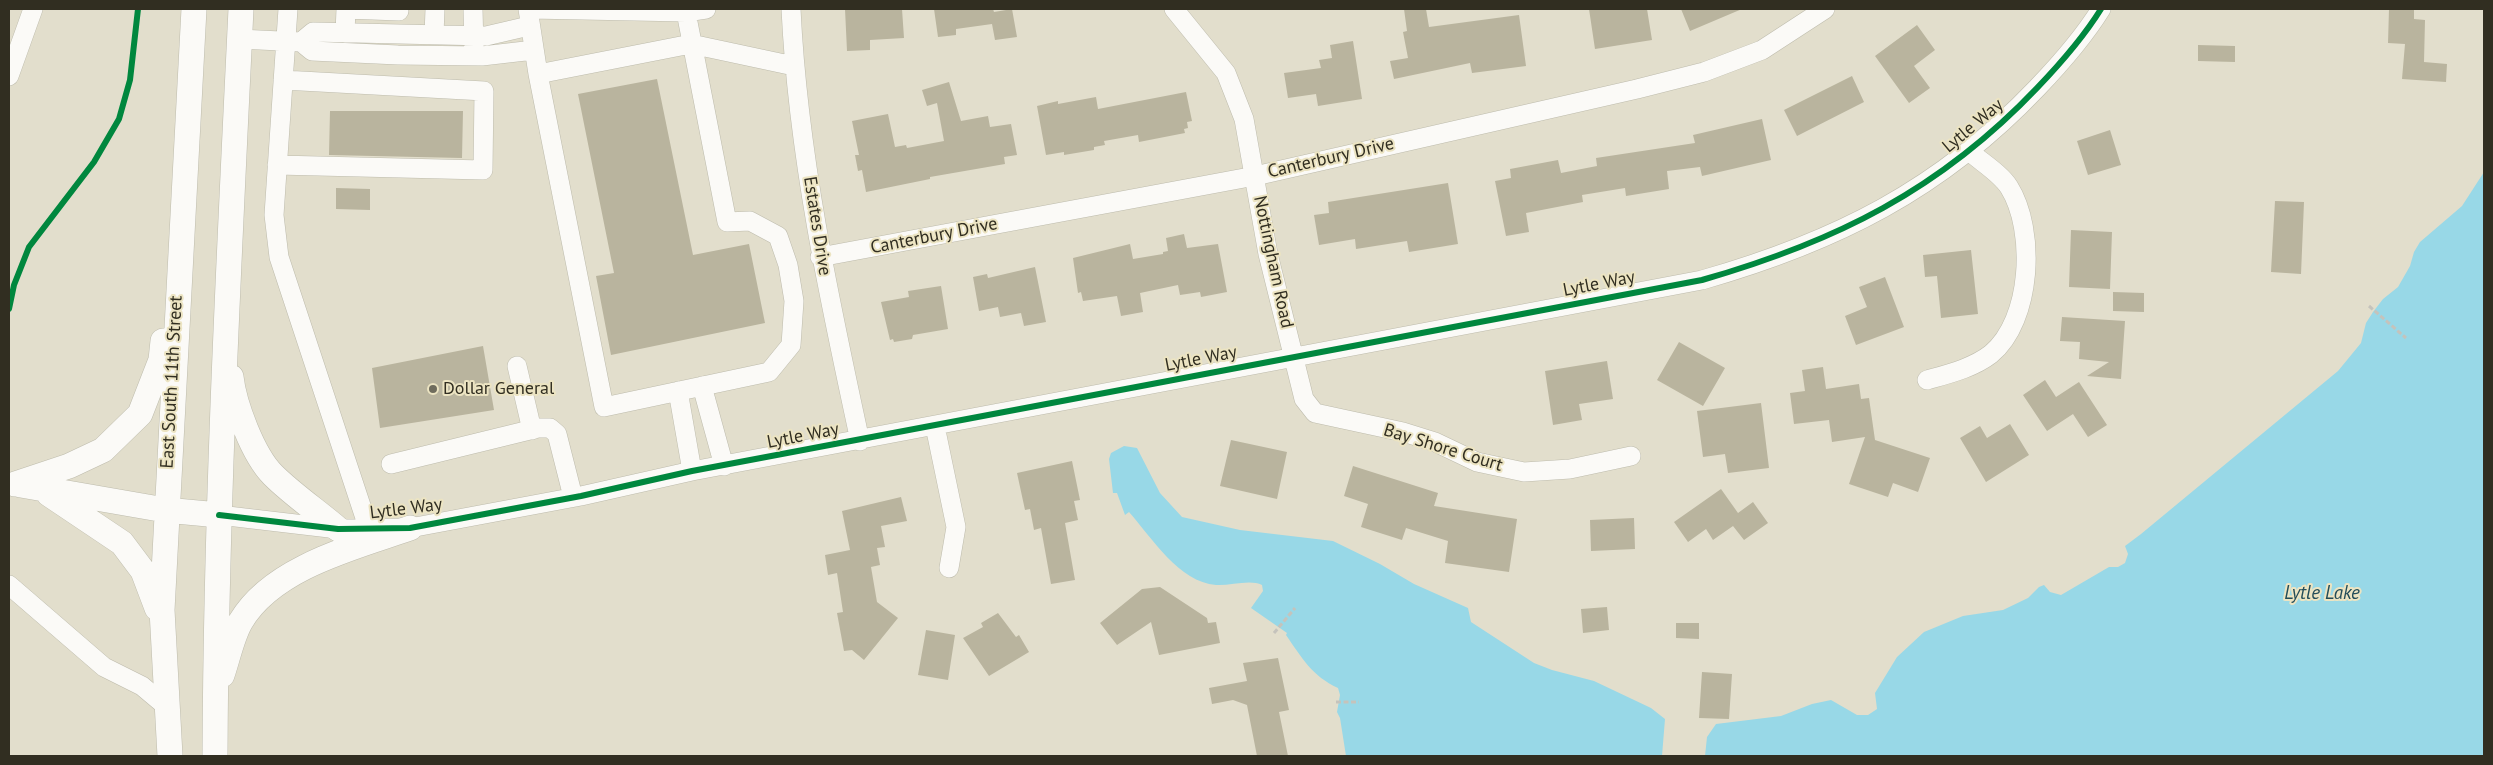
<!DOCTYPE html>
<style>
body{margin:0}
#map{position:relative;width:2493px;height:765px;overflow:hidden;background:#e2decc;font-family:"PT Sans",sans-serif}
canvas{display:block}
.frame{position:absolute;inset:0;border:10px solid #312e21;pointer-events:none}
</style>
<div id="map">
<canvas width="2493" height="765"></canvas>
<div class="frame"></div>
</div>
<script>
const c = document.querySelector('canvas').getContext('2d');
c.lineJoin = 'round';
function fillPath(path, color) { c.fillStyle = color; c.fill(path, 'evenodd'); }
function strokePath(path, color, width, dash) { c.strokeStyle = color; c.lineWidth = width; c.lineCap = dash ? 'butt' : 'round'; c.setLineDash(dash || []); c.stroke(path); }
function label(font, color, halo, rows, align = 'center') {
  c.font = font + ' "PT Sans",sans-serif'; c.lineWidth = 4; c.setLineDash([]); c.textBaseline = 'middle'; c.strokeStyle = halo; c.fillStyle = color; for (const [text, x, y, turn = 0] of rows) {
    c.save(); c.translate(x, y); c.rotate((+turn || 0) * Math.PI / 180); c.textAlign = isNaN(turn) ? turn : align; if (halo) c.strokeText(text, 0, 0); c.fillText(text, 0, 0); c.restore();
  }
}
fillPath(new Path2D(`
 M2484,172v584h-779l2,-19 9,-13 65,-8 31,-12 19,-4 26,15h11l9,-6 -2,-16 22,-36 27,-25 39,-16 40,-6 25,-12 11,-11 5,-2 6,7 11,3 48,-28h9l7,-4 3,-9 -3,-8 16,-12 197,-163 23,-28 5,-20 7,-11 10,-13 15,-12 12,-21 4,-14 6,-10 42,-36z
 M1124,446l13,2 23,45 22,24 58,13 93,11 47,23 34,20 54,24 3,14 63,41 18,7 42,11 57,27 14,11 -3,37h-316l-6,-38 -3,-6 3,-17 -2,-7c-26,-12 -36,-30 -52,-53l1,-2 -36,-25 12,-17 -1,-6c-12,-6 -32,1 -46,0 -37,-3 -64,-47 -87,-73l-4,3 -8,-22h-4l-4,-34 2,-6z`), '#98d8e7');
fillPath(new Path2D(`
 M845,9h57l2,29 -34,2v10l-23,1z
 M934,9h59l1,3 18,-3 5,28 -22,3 -3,-16 -36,5v6l-18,2z
 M1404,9h22l3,18 90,-12 7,51 -54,7 -2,-10 -76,16 -4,-18 18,-3 -5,-26 4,-1z
 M1589,9h58l5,31 -57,9z
 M1681,9h61l-52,22z
 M2389,9h25v10l11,1 -1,42 23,2 -1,18 -44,-3 3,-35 -17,-1z
 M1917,25l18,25 -21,16 16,22 -21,15 -34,-47z
 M1353,41l9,58 -44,7 -2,-12 -28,4 -4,-25 37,-5 -2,-8 13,-2 -2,-13z
 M2198,45l37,1v16l-37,-1z
 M1852,76l12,26 -67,34 -13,-26z
 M657,79l36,176 56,-11 16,79 -154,32 -15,-79 18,-3 -36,-179z
 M949,82l12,39 27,-5 2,11 21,-3 6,31 -13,2 1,7 -75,13v2l-64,13 -4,-22 -4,1 -3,-16h4l-7,-34 36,-7 7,33 11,-2 1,3 37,-7 -7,-38 -10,3 -5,-16z
 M1186,92l6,29 -5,1 1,6 -4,1 1,4 -46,9 -1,-7 -34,6 1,4 -11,2v3l-30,5v-3l-18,3 -9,-49 21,-5v3l38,-7 2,12z
 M330,111h133l-1,47 -133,-3z
 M1762,119l9,41 -69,16 -2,-9 -33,4 2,18 -43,7 -1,-8 -43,7 1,7 -57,11 3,19 -23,4 -11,-55 16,-3 -1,-9 48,-9 3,13 36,-7 -1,-8 99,-15 -2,-8z
 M2110,130l11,35 -33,10 -11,-34z
 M1448,183l10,61 -49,8 -2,-11 -51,8 -1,-10 -36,6 -5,-30 15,-2 -1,-11z
 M336,188l34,1v21l-34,-1z
 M2275,201l29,1 -3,72 -30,-2z
 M2071,230l41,2 -2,57 -41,-2z
 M1184,234l3,14 31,-4 9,48 -26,5 -1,-5 -20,3 -2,-10 -38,8 3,19 -22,4 -4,-20 -34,5 -2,-9 -3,1 -5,-35 57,-14 3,15 30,-5v-2l5,-1 -2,-13z
 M1971,250l7,64 -37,4 -4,-42 -12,1 -2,-22z
 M1035,267l11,55 -22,4 -3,-13 -21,4 -2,-10 -19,4 -6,-34 14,-3 1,4z
 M1885,277l19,50 -48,18 -11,-29 22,-9 -8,-20z
 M941,286l7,43 -35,6 -1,4 -18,3 -1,-3 -3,1 -9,-38 28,-5 -1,-6z
 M2113,292l31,1v19l-31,-1z
 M2062,317l63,4 -4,58 -34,-3 22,-14 -30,-3 1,-17 -20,-1z
 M1679,342l46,26 -22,38 -46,-26z
 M483,346l11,64 -114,18 -8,-60z
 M1607,361l6,38 -34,5 3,16 -29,5 -8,-54z
 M1823,367l3,22 33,-5 2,15 8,-1 6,42 55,18 -12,34 -25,-9 -5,14 -39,-13 16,-47 -33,5 -3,-22 -35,4 -4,-31 15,-2 -3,-21z
 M2045,380l11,17 23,-15 28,43 -19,12 -15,-23 -26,17 -24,-36z
 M1761,403l8,65 -41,5 -3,-19 -22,3 -6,-46z
 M2010,424l19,31 -43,27 -26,-44 20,-12 7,12z
 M1231,440l56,12 -10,47 -57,-13z
 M1072,461l8,39 -6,1 4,19 -13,3 10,57 -24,4 -10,-56 -7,2 -4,-21 -5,1 -8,-37z
 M1353,466l85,27 -4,13 83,13 -8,53 -64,-9 3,-22 -42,-13 -4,12 -41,-13 7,-23 -24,-8z
 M1721,489l17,24 15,-11 15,21 -24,17 -11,-14 -20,14 -7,-11 -18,13 -14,-20z
 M901,497l6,24 -26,5 4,21 -8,1 3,17 -9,2 6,35 21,16 -34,42 -12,-10 -8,1 -7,-38 6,-1 -6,-39 -9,2 -3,-20 25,-5 -8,-39z
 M1634,518l1,31 -44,2 -1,-31z
 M1160,587l47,31 1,5 8,-1 4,21 -61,12 -8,-33 -34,23 -17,-22 42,-34z
 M1607,607l2,23 -26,3 -2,-24z
 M998,613l18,24 3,-2 10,17 -40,24 -26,-38 20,-11 -2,-4z
 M1676,623h23v16l-23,-1z
 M926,630l29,5 -7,45 -30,-5z
 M1278,658l11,52 -10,2 9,44h-31l-10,-51 -14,-5 -21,4 -3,-16 38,-7 -4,-18z
 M1702,672l30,2 -3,45 -30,-1z`), '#b9b49e');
const minor = new Path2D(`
 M288,9l-14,206 5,42 90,273
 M473,9l1,39
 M528,9l10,65 66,333 165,-35 22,-27 3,-44 -6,-36 -10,-29 -28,-15 -23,1 -41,-210
 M530,9l156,3 20,-3
 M791,9c7,146 38,289 69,432
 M1174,9l52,64 18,46 24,135 36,145 11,14 88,19 32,10 42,20 47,10 46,-3 61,-13
 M345,33l1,-24 53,2
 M434,35l1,-26
 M239,39l62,3 11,9 86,4 84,1 52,-6
 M301,42l12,-10 173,4 43,-10
 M538,74l153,-30 103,22
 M9,76l24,-67
 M277,165l206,5 1,-79 -201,-11
 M820,257l435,-81 382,-87 67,-17 58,-22 63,-41
 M517,366l15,64
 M1927,380c21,-6 46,-12 64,-26 41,-34 45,-124 18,-167 -9,-14 -28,-25 -40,-36
 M702,386l22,80
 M678,391l14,80
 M935,426l21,101 -7,41
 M391,464l147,-36h12l7,6 16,63
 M219,515l119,14 72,-1 171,-32 111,-25 1010,-191c133,-38 238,-90 335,-192 23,-24 46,-50 64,-79
 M9,585l95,82 38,19 25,21`);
const major = new Path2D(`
 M231,377c3,27 22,78 42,98 19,19 44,36 65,54
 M15,484l54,-18 34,-16 37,-36 21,-54 2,-19
 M21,485l144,25 54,5
 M49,494l73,49 21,28 14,37
 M222,675c6,-17 10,-39 19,-54 32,-54 114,-74 169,-93
 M170,756l-8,-146 32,-601
 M215,756c1,-249 14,-498 26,-747`);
strokePath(minor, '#bdbbac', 20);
strokePath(major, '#bdbbac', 26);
strokePath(new Path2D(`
 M2369,306l37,32
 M1274,633l21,-25
 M1336,702h23`), '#c5c3bc', 3, [5, 2.5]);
strokePath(minor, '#fbfaf7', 19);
strokePath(major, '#fbfaf7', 25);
strokePath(new Path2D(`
 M9,309l5,-24 15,-38 65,-85 25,-43 11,-39 8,-71
 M219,515l119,14 72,-1 171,-32 111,-25 1010,-191c133,-38 238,-90 335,-192 23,-24 46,-50 64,-79`), '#00873e', 6);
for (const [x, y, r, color] of [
 [433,389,5,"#6f6c5d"]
]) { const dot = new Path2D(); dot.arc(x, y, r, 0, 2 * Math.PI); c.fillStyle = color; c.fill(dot); strokePath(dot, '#ece4c2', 2); }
label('18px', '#312e21', '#ece4c2', [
 ["Lytle Way",1973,126,-40],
 ["Canterbury Drive",1331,158,-13],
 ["Estates Drive",817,226,81],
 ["Canterbury Drive",934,236,-11],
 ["Nottingham Road",1273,262,78],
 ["Lytle Way",1599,284,-11],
 ["Lytle Way",1201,359,-11],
 ["East South 11th Street",172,382,-87],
 ["Lytle Way",803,436,-11],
 ["Bay Shore Court",1443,448,17],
 ["Lytle Way",406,509,-7]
]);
label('18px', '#312e21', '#ece4c2', [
 ["Dollar General",443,389]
], 'left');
label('italic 19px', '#234d59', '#ece4c2', [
 ["Lytle Lake",2322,594]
]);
</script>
